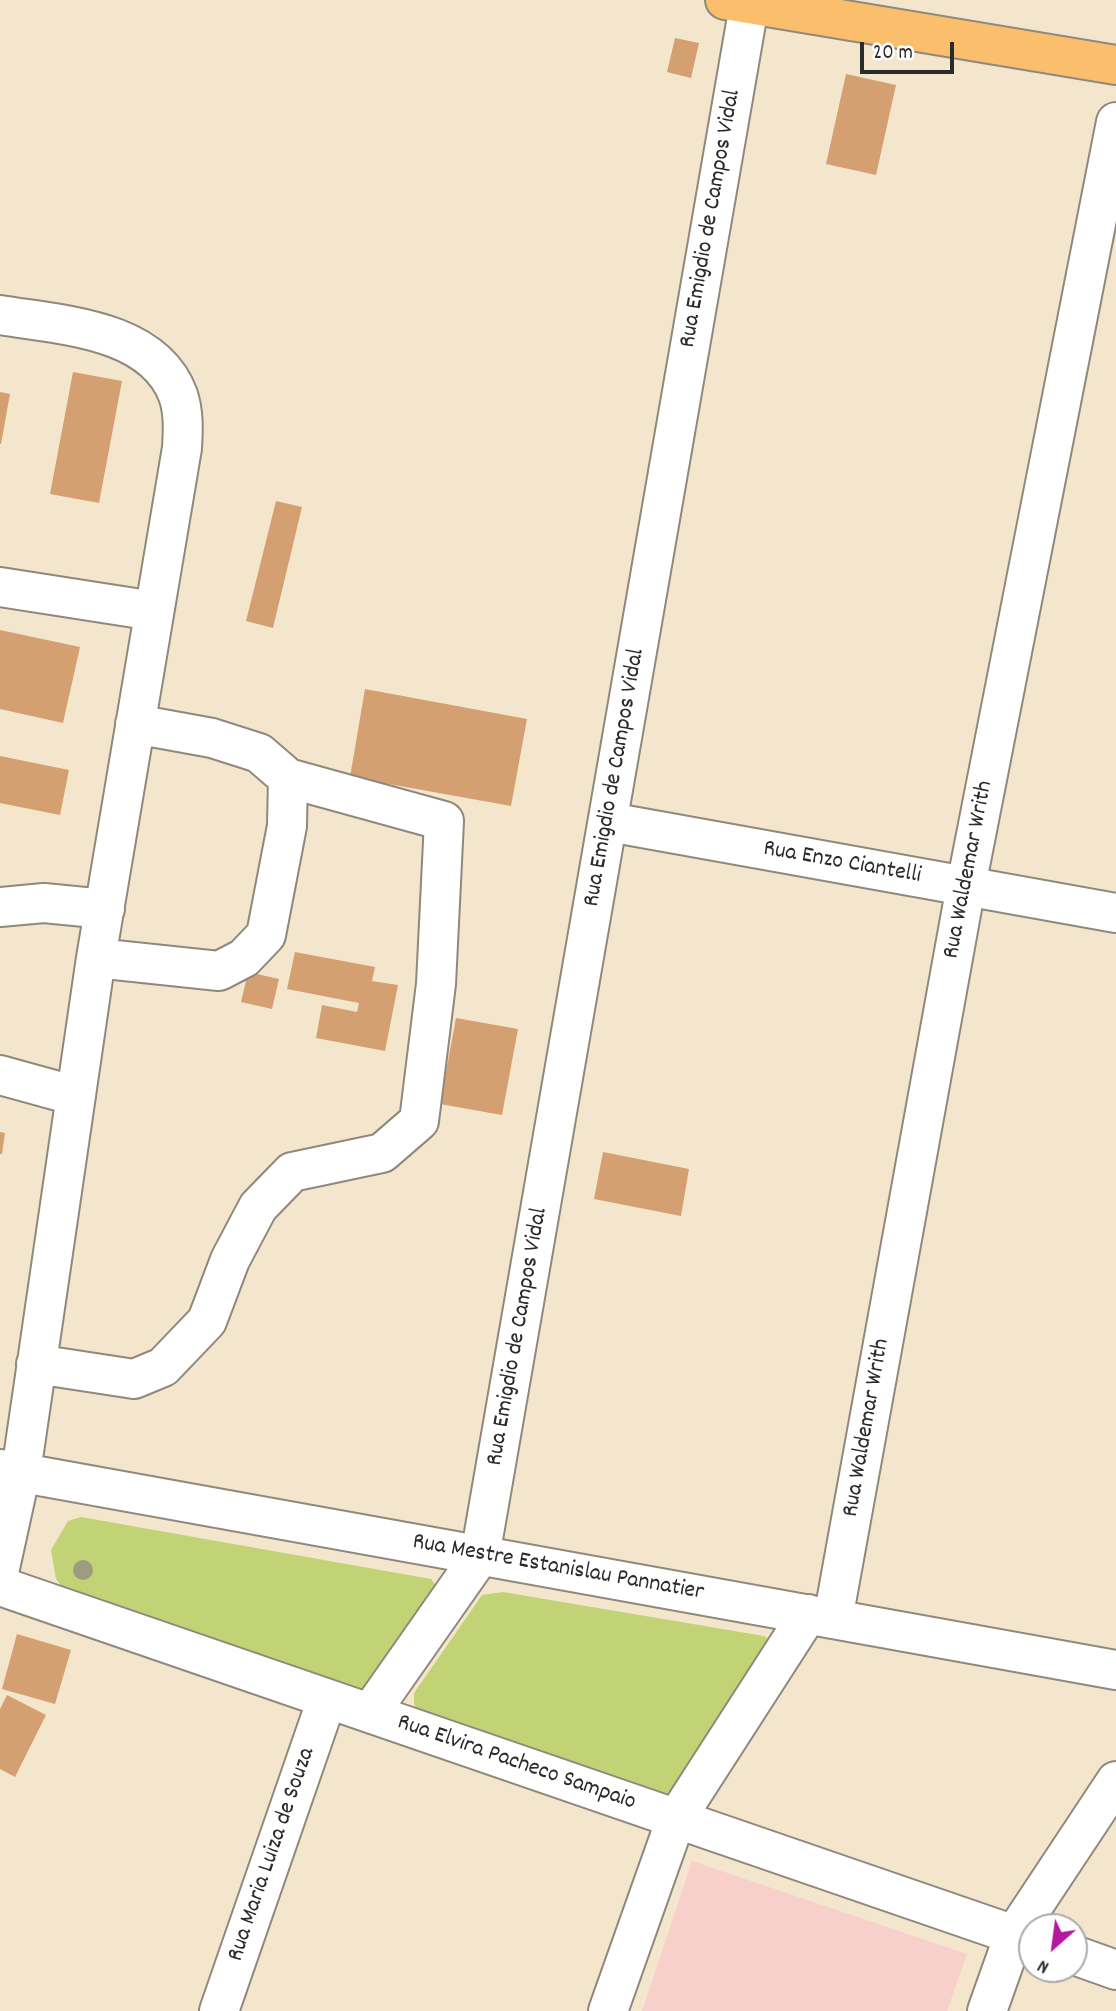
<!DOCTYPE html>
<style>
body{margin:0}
#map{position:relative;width:1116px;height:2011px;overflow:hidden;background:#f3e6cc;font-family:Dekko,sans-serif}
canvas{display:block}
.north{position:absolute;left:1018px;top:1913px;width:70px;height:70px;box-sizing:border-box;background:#fff;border:2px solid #aaa;border-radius:50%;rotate:208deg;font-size:19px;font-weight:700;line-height:28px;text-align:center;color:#2b2b2b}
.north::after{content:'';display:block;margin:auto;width:24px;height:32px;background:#b5179e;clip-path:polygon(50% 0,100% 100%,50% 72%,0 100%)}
.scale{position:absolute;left:860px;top:42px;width:94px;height:32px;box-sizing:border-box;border:4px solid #2b2b2b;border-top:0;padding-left:9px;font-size:21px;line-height:24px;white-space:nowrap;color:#2b2b2b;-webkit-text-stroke:5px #fff;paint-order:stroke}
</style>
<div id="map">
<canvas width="1116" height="2011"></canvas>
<div class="north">N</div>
<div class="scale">20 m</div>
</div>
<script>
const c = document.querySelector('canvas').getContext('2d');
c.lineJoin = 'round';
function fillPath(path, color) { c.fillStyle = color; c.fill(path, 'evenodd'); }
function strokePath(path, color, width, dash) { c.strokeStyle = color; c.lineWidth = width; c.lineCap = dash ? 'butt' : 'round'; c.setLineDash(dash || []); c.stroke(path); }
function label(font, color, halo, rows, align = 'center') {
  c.font = font + ' Dekko,sans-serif'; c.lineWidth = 6; c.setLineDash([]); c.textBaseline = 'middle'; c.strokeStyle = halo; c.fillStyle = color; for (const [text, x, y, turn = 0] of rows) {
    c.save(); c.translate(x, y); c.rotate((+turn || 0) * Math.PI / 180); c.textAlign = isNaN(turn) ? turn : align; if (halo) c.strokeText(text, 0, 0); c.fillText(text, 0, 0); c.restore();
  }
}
fillPath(new Path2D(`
 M692,1861l275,93 -20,57h-305z`), '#f7d0cb');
fillPath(new Path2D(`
 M81,1517l350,62 6,8 -57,93 -18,9 -17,-3 -280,-96 -9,-11 -5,-29 17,-29z
 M503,1592l261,44 13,9 -93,148 -22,3 -242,-83 -6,-9v-11l68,-98z`), '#c2d375');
fillPath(new Path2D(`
 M675,38l24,5 -8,35 -24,-6z
 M846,74l50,11 -20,90 -50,-11z
 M73,372l49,9 -23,122 -49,-9z
 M0,392l10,2 -9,50h-1z
 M276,501l26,6 -29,121 -27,-7z
 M0,630l80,17 -17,76 -63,-14z
 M365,689l162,30 -16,87 -161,-29z
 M0,756l69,14 -9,45 -60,-12z
 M295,952l80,15 -3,14 26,4 -13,66 -69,-13 6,-33 35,7 2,-9 -72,-14z
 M248,972l31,7 -7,30 -31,-7z
 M456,1018l62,11 -16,86 -62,-11z
 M0,1132l5,1 -3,21h-2z
 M603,1152l86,17 -8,47 -87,-17z
 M17,1634l54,16 -16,54 -53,-15z
 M7,1695l39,20 -31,62 -15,-8v-60z`), '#d4a072');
const minor = new Path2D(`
 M0,315c60,10 153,13 178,80 6,17 5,36 4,53l-86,510 -75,514 -21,96
 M0,587l154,24
 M609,822l507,91
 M0,907l44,-4 61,6
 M96,958l123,13 25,-13 22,-23 21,-109 1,-48 -29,-25 -47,-15 -77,-14
 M0,1075l76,21
 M36,1364l98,15 29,-12 44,-46 23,-61 28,-53 34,-35 90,-19 37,-32 17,-137 8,-163 -156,-43
 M0,1469l1116,201
 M0,1586l1032,355
 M833,1619l133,-733 150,-764
 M370,1713l110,-157 270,-1556
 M1074,1955l42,15
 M219,2011l108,-312
 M608,2011l68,-192 132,-205
 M987,2011l27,-76 102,-154`);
const major = new Path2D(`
 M725,0l391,65`);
strokePath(minor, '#8f887c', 42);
strokePath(major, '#8f887c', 42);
strokePath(minor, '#fff', 38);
strokePath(major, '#fabe6d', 38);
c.fillStyle = '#9e9b80';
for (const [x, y] of [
 [83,1570]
]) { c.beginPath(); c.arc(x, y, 10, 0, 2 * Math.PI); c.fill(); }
label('24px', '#2b2b2b', '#fff', [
 ["Rua Emigdio de Campos Vidal",712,219,-80],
 ["Rua Emigdio de Campos Vidal",616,778,-80],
 ["Rua Enzo Ciantelli",842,864,10],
 ["Rua Waldemar Writh",970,870,-79],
 ["Rua Emigdio de Campos Vidal",519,1337,-80],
 ["Rua Waldemar Writh",868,1428,-80],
 ["Rua Mestre Estanislau Pannatier",558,1569,10],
 ["Rua Elvira Pacheco Sampaio",516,1764,19],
 ["Rua Maria Luiza de Souza",273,1855,-71]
]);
</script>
